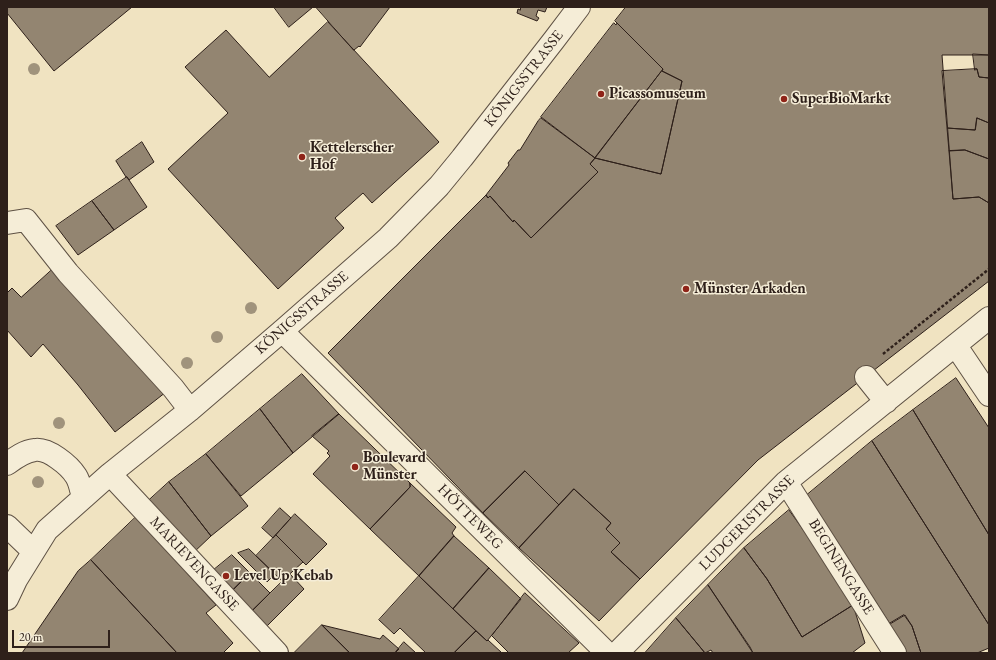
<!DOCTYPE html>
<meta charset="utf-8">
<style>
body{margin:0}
#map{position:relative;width:996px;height:660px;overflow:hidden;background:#f0e3c1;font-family:"EB Garamond",serif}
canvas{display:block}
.frame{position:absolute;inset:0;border:8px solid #2e201a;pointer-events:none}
.scale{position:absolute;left:12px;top:630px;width:98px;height:18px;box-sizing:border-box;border:2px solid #2e201a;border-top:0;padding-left:5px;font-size:12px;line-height:14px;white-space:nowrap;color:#2e201a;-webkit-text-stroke:3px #f5edd7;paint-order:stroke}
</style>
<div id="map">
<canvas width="996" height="660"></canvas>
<div class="frame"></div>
<div class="scale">20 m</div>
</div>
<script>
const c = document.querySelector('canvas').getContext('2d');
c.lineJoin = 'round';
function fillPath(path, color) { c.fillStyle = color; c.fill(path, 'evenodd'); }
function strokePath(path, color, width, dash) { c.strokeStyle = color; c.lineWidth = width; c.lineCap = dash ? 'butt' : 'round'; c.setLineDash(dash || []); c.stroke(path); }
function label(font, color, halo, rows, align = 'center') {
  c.font = font + ' "EB Garamond",serif'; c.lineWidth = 3; c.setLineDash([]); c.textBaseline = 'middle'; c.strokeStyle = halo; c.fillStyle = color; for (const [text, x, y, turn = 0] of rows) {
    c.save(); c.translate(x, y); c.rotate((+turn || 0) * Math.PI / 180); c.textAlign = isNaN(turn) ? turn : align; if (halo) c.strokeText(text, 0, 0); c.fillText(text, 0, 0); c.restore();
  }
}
const building = new Path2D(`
 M7,7h125l-78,64 -47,-58z
 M274,7h39l-24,20z
 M316,7h74l-30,40 -1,-1 -5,4z
 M521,7h26l-2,5 -7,-2 -2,6 3,2 -2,3 -20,-8 1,-4 2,1z
 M626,7h363v48h-47l11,144 26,-2 10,6v78l-231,179 -118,119 -29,-27 9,-9 -14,-14 5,-6 -37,-34 -15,16 -34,-34 -42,42 -155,-160 158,-158 2,3 2,-2 23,26 1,-2 17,18 67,-66 -8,-8 5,-6 66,16 21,-93 -20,-10 1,-2 -48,-48z
 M328,22l111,120 -67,61 -9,-10 -28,25 9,10 -66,61 -110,-120 60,-56 -43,-46 41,-37 43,47z
 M614,23l2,2 1,-2 46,46 -68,89 -54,-41z
 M973,54l16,1v23l-10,-1 -2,-8 -2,1z
 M977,69l2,8 10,1v45l-12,-5 -2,12 -28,-2 -5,-57z
 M662,71l20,10 -21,93 -66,-16z
 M541,118l54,40 -5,6 8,8 -67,66 -17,-18 -1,2 -23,-26 -2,2 -2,-3 23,-30 -1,-2 10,-13h2l18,-29z
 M977,118l12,5v36l-24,-9 -16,1 -2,-23 28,2z
 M142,142l12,20 -25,18 -2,-3h-1l-10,-16z
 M965,150l24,9v44l-10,-6 -26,2 -4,-48z
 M127,177l20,30 -33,23 -22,-29z
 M92,201l22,29 -36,25 -22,-29z
 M53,269l113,123 -51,40 -37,-47 -35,-41 -12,13 -24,-27v-37l5,-5 9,9z
 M302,374l37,40 -46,39 -33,-44z
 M956,378l33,50v107l-76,-125z
 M260,409l33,44 -52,43 -35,-42z
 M913,410l76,125v90l-117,-184z
 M339,414l71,69v4l-40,42 -57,-55 17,-18 -3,-3 2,-2 -17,-15z
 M872,441l117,184v23l-12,5h-56l-9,-27 -7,-11 -15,9 -83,-129z
 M206,454l42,52 -37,30 -42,-54z
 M525,471l34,34 -40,43 -36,-35z
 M169,482l42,54 -19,18 -46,-51z
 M410,483l46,44 -4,6 2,3 -35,40 -49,-47 40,-42z
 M574,489l37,34 -5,6 14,14 -9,9 29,27 -41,42 -80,-73z
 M280,508l11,10 -18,20 -11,-10z
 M789,510l38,53 26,42 -51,32 -35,-58 -23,-31z
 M295,514l32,30 -21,21 -30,-30z
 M136,517l80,88 -10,8 27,30 -10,10h-46l-86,-93z
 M276,535l27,27 -21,19 -26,-25z
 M454,536l35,32 -36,41 -34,-33z
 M744,548l23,31 35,58 51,-32 12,38 -13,10h-99l-45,-68z
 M249,549l26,25 -8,8 -29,-29z
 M232,555l18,18 -20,20 -20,-20z
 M91,560l86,93h-155l56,-82z
 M489,568l32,31 -34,42 -34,-32z
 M250,573l20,20 -20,20 -20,-20z
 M290,574l14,15 -39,39 -15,-15z
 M419,576l57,55 -22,22h-28l-26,-25 -6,6 -15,-14z
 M708,585l42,62 3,6h-40l-2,-3 -6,3 -29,-35z
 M525,593l54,50 -11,10h-59l-17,-17z
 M904,615l8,11 9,27h-20l-17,-26z
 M676,618l29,35h-60z
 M322,625l28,28h-56z
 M322,625l58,14 3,-4 16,14 -4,4h-45z
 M476,631l11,10 1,-1 14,13h-48z
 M404,642l12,11h-21z`);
fillPath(building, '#938571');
strokePath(building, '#2e201a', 1);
const minor = new Path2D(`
 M7,223l19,-3 42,53 105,115 17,22
 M282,331l325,322
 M956,346l33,49
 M866,377l20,25
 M7,464c8,-6 17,-13 28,-14 13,-2 34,15 41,26 4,6 5,15 7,21
 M110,474l167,179
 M786,482l109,171
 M7,526l26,25
 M7,599l9,-19 31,-50 63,-56 80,-64 92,-79 106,-93 51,-52 23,-28 92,-118 25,-33
 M617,653l169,-171 203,-164`);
strokePath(minor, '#5e5144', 24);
strokePath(new Path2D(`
 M883,354l106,-85`), '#2e201a', 2.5, [3, 2]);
strokePath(minor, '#f5edd7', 22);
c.fillStyle = '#a0937c';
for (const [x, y] of [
 [34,69],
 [251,308],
 [217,337],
 [187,363],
 [59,423],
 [38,482]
]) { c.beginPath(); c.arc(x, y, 6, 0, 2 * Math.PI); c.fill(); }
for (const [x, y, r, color] of [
 [601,94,4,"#8f2418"],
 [784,99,4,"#8f2418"],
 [302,157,4,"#8f2418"],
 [686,289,4,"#8f2418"],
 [355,467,4,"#8f2418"],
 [226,576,4,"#8f2418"]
]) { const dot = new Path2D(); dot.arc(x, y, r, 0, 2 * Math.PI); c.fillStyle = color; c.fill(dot); strokePath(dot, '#f5edd7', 1.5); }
label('15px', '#2e201a', '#f5edd7', [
 ["KÖNIGSSTRASSE",524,79,-52],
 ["KÖNIGSSTRASSE",302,313,-41],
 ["HÖTTEWEG",470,517,45],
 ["LUDGERISTRASSE",747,523,-45],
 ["MARIEVENGASSE",194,564,47],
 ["BEGINENGASSE",841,567,58]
]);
label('bold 15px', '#2e201a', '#f5edd7', [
 ["Picassomuseum",609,94],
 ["SuperBioMarkt",792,99],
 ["Kettelerscher",310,148],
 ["Hof",310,165],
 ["Münster Arkaden",694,289],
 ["Boulevard",363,458],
 ["Münster",363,475],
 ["Level Up Kebab",234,576]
], 'left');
</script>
